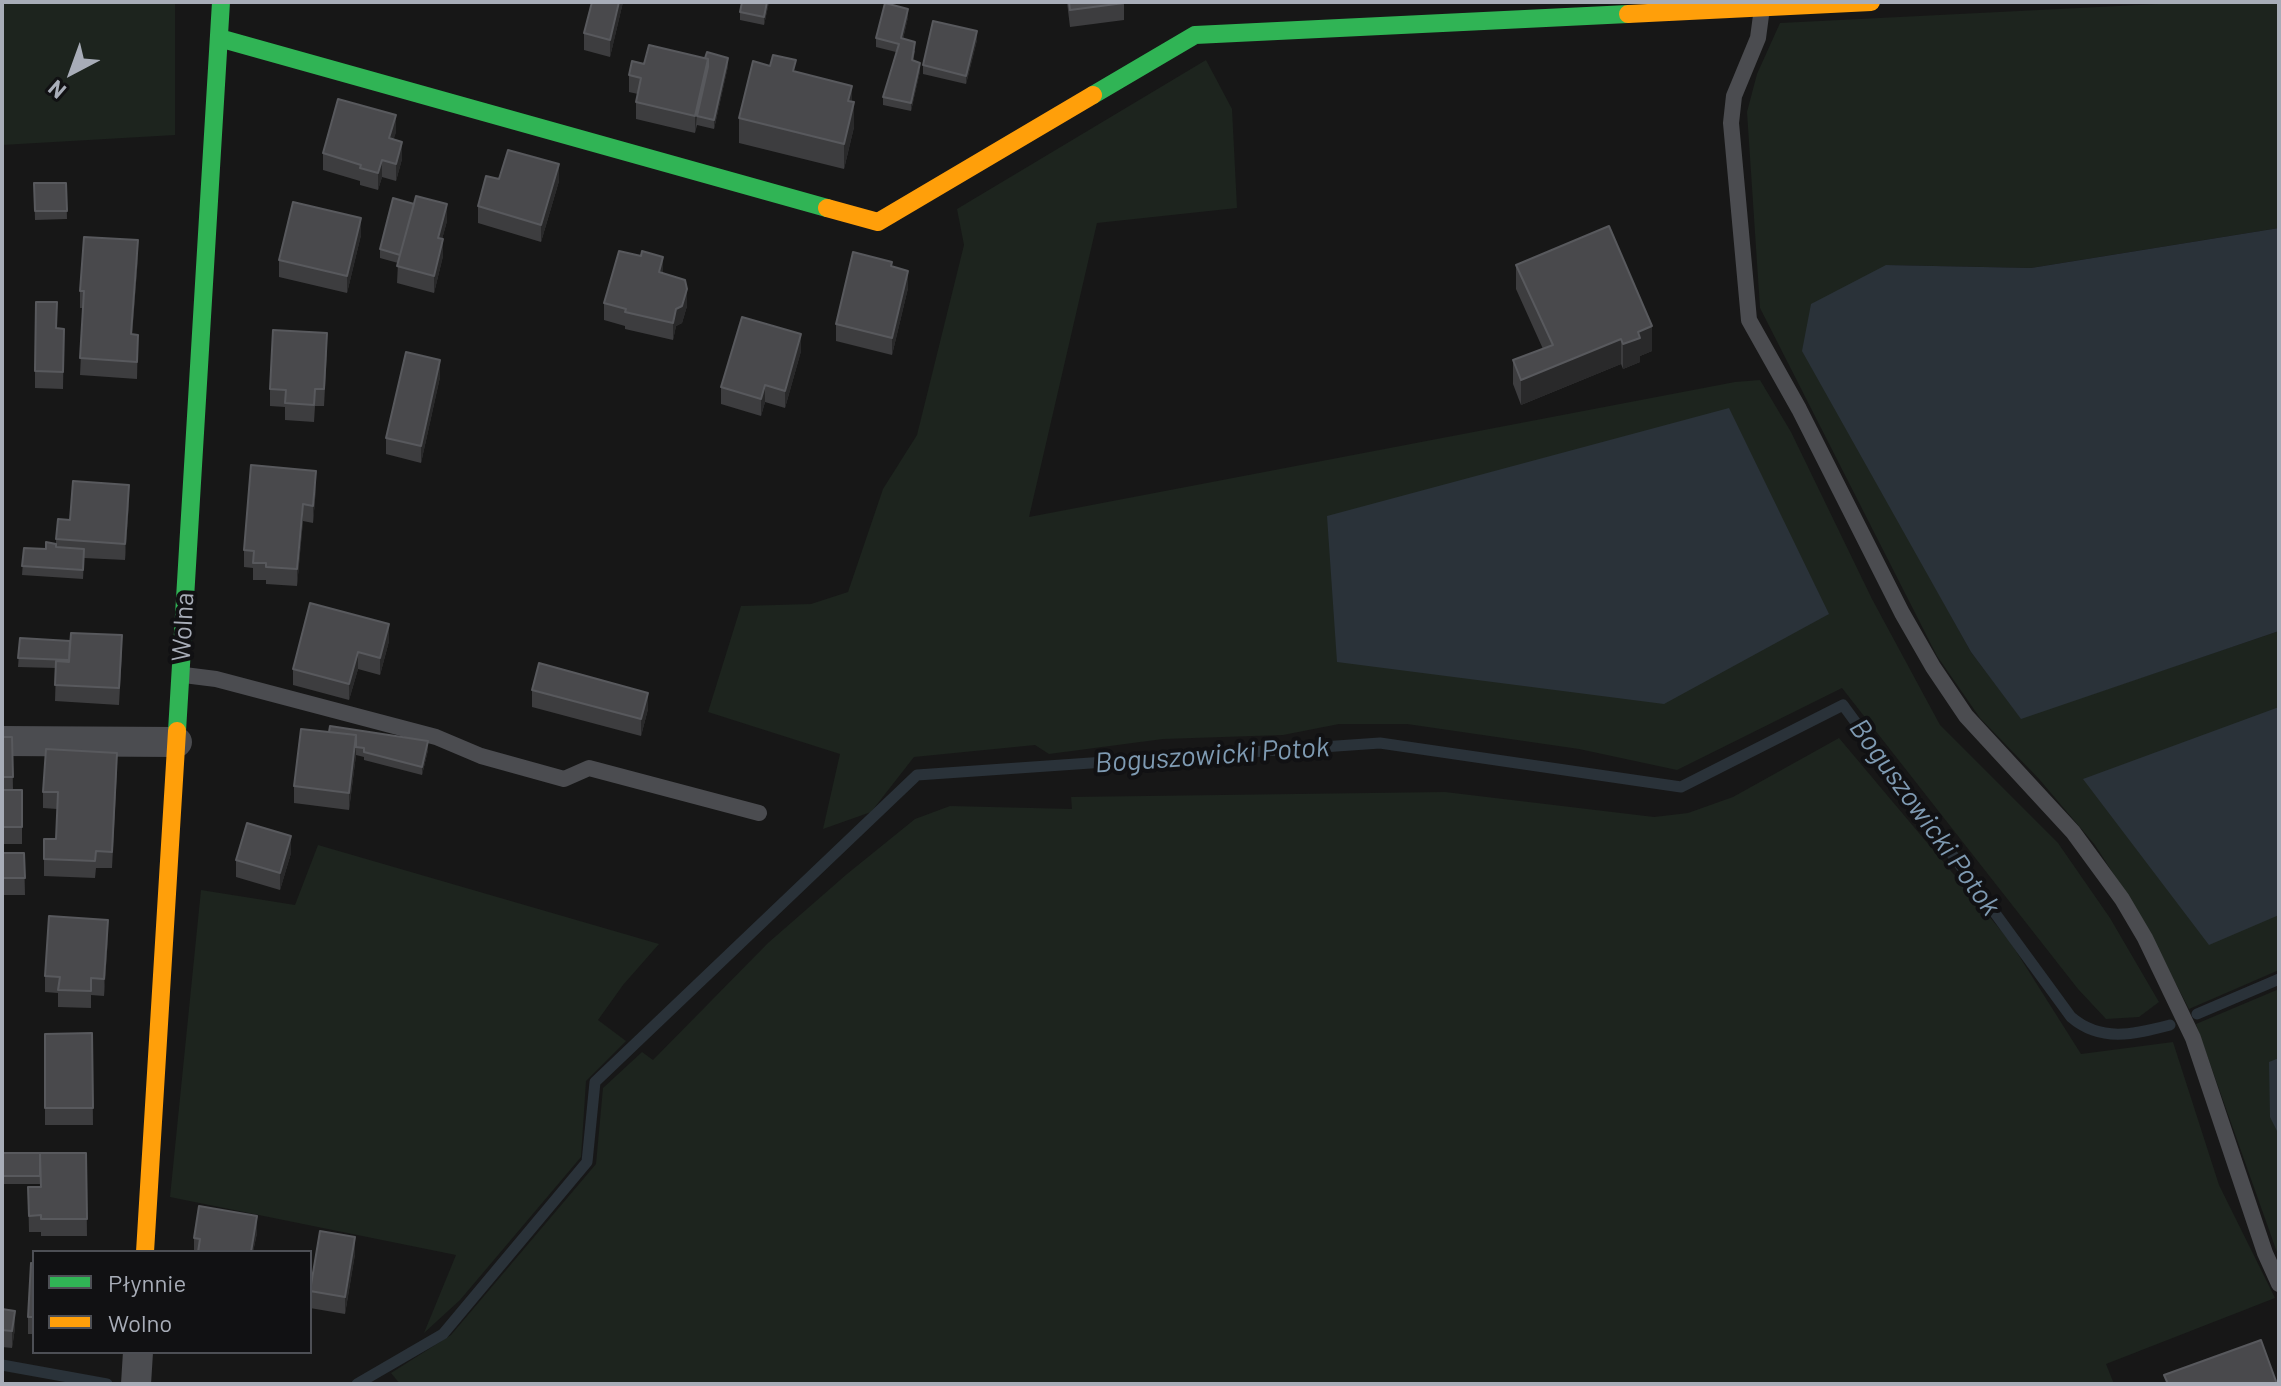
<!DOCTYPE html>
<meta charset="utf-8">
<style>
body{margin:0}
#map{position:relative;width:2281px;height:1386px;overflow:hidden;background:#171717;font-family:Barlow,sans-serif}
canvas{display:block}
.frame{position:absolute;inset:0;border:4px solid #a8adb8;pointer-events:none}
.legend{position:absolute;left:32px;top:1250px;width:280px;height:104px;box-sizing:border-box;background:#111113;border:2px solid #4d4f55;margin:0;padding:10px 14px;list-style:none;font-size:24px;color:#a8adb8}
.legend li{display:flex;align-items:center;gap:16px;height:40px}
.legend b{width:40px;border:2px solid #4d4f55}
.north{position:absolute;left:32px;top:32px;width:80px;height:80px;-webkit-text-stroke:6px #111113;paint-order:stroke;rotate:221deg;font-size:22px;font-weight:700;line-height:32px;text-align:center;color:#a8adb8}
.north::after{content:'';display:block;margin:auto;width:28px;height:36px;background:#a8adb8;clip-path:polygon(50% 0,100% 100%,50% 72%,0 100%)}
</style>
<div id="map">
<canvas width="2281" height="1386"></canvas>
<div class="frame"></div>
<ul class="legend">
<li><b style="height:10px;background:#30b455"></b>Płynnie</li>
<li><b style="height:10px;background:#ff9f0a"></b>Wolno</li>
</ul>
<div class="north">N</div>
</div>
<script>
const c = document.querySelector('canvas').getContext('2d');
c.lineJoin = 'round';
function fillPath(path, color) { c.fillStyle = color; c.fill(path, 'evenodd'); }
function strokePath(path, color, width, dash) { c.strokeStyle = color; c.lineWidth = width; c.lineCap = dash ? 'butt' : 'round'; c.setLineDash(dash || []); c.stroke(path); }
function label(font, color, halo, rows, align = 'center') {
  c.font = font + ' Barlow,sans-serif'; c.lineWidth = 8; c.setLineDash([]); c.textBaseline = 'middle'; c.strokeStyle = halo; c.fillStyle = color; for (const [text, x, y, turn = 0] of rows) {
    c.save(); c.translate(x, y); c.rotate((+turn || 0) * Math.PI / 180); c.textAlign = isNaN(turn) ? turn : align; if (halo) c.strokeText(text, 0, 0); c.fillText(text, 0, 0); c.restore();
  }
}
fillPath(new Path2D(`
 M2,2h173v133l-173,10z
 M2198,2h81v226l-248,40 -145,-3 7,245 78,142 50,66 258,-87v339l-90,39 -46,-89 -48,-75 -56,-66 -59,-61 -43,-62 -177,-348 -13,-196 10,-38 23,-51z
 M1206,60l26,49 5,99 -140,15 -68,294 706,-135 25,-2 31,52 81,167 68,126 118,118 52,75 49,84 -20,15 -33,2 -28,-30 -236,-301 -165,82 -98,-21 -172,-25h-68l-56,11 -120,4 -114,15 -14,-9 -121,12 -43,55 -48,17 17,-75 -132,-42 33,-106 70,-2 37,-12 35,-103 34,-54 47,-190 -7,-36z
 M1839,738l170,202 72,114 92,-12 46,143 56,113 -169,66 8,20h-1714l-9,-11 60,-38 145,-171 7,-76 39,-36 11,8 115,-117 79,-69 68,-55 35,-13 122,3 -1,-12 374,-5 209,25 34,-4 45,-16z
 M318,845l341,99 -36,41 -25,35 28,21 -40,40 -5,76 -121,143 -36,33 32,-78 -286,-58 31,-307 94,15z
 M2279,989v269l-83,-234z`), '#1d241e');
fillPath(new Path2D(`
 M2279,228v403l-258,88 -50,-67 -169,-301 9,-47 75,-39 145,3z
 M1729,408l100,206 -165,90 -327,-42 -10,-146z
 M2279,707v208l-70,30 -126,-166z
 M2279,1058v77l-9,-18 -1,-55z`), '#2a3239');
strokePath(new Path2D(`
 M2197,1014l82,-35
 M2,1365l105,19
 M357,1384l86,-50 144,-172 8,-80 322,-307 463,-32 301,44 162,-82 228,312c30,26 64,17 99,8`), '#2a3239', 11);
strokePath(new Path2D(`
 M1762,8l-4,30 -24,58 -3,27 18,197 50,89 103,204 31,54 33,49 107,116 49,67 23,39 48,100 72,215 14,31
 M184,675l32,4 220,58 45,19 83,23 25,-11 170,45`), '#4b4c50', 16);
strokePath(new Path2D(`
 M2,741l175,1
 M136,1384l2,-32`), '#4b4c50', 30);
strokePath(new Path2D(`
 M219,38l608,170
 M1093,95l102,-60 433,-21
 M177,731l44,-729`), '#30b455', 18);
strokePath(new Path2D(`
 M1628,14l243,-12
 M827,208l51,14 215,-127
 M145,1252l32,-521`), '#ff9f0a', 18);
fillPath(new Path2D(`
 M592,2h31l-13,55 -26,-7v-17z
 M769,2l-5,23 -24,-5v-8z
 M1067,2h57v18l-54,7z
 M908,17l-5,22 12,12 -2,10 7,10 -9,40 -28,-6v-8l13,-45 -20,-5v-9z
 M977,40l-11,44 -43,-10v-9z
 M644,64l84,2 -14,63 -17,-4 -2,8 -59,-14v-17l2,-8 -9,-2v-17z
 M796,72l56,30 2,25 -10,42 -105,-26v-25z
 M396,132l-3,8 9,19 -6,22 -14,-4 -4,13 -18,-5v-4l-37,-11v-17z
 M499,179l60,2 -18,61 -63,-19v-17z
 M34,183h32l1,36 -32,1z
 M447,221l-5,18 1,17 -9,37 -37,-10 1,-20 -18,-5v-9z
 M361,235l-14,58 -68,-16v-17z
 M138,257l-6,77 6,1 -1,44 -57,-4 3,-67h-3v-17z
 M1516,265l136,86 -12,5v6l-17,7 -2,-5 -100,41 -8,-21v-24l30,-11 -27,-60z
 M663,274l24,32 -5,17 -6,3 -3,14 -48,-11v-3l-21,-6v-17z
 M908,288l-16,67 -56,-14v-17z
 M57,328l7,1 -1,60 -28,-1v-17z
 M327,350l-3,56h-9l-1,16 -29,-2v-13l-15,-1v-17z
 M801,351l-16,57 -20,-6 -4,14 -40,-12v-17z
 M440,377l-19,86 -35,-9v-16z
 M316,488l-3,35 -10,-2 -6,65 -31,-2v-4h-13v-12l-9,-1v-17z
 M129,502l-4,58 -41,-2 -1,21 -61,-4 2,-27 22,1 10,-2v-8l14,-19z
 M20,638l102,14 -3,53 -64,-4 1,-33 -38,-1z
 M389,641l-9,34 -22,-6 -9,31 -56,-15v-16z
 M532,690l116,19 -7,27 -109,-29z
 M301,729l127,21 -6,25 -58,-15v-3l-8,-2 -7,55 -55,-7v-17z
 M2,737h10l1,53h9v54h-20z
 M117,770l-5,98h-16l-1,10 -51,-2v-37h12l1,-30 -14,-1v-16z
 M2,853h22l1,42h-23z
 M291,853l-11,37 -44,-13v-17z
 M108,937l-4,59 -13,-1v13l-33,-1v-14l-13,-1v-16z
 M92,1033l1,92h-48v-91z
 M2,1153h84l1,83h-46v-4h-12l-1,-45h12v-3h-38z
 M257,1233l-4,19h-59v-14z
 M355,1254l-10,60 -35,-6v-21z
 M34,1264v70h-6v-17z
 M2,1309l13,19 -3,20 -10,-1z`), '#3d3d3f');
fillPath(new Path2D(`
 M619,2h4l-13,55v-17z
 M767,2h2l-5,23v-8z
 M908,9v8l-7,30v-9z
 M977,31v9l-11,44v-8z
 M728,58v8l-14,63v-9z
 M708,59v17l-11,40 -2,17v-17z
 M920,63v8l-9,40v-8z
 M852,86v24l-4,-9z
 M854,102v25l-10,42v-25z
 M396,115v17l-7,23v-17z
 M402,142v17l-6,22v-17z
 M382,160v17l-4,13v-17z
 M559,164v17l-18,61v-17z
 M447,204v17l-9,33v-16z
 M361,218v17l-14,58v-17z
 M443,239v17l-9,37v-17z
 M138,240v17l-7,94v-17z
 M663,257v17l-4,-2z
 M908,271v17l-16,67v-17z
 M687,289v17l-5,17 -6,3 -3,14v-17l3,-14z
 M1652,326v25l-12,5v6l-17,7v-25l15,-12z
 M801,334v17l-16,57v-17z
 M1621,339v25l-100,41v-25z
 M440,360v17l-19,86v-17z
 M765,385v17l-4,14v-17z
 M316,471v17l-3,35v-17z
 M129,485v17l-4,58v-16z
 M303,504v17l-6,65v-17z
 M389,624v17l-9,34v-17z
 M358,652v17l-9,31v-16z
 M648,693v16l-7,27v-17z
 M356,735v20l-7,55v-17z
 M428,741v9l-6,25v-8z
 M291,836v17l-11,37v-17z
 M108,920v17l-4,59v-17z
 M257,1216v17l-4,19h-2z
 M355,1237v17l-10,60v-17z
 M15,1311v17l-3,20v-17z`), '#29292a');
const building = new Path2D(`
 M592,2h27l-9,38 -26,-7z
 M742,2h25l-3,15 -24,-5z
 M1069,2h55v1l-54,7z
 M885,3l23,6 -7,29 14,4 -3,18 8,3 -9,40 -28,-6 16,-53 -23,-6z
 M933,21l44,10 -11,45 -43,-11z
 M649,45l59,14 -13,57 -59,-14 5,-24 -12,-3 3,-14 12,3z
 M707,52l21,6 -14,62 -17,-4 11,-49v-8l-3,-1z
 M773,55l23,5 -3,11 59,15 -4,15 6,1 -10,42 -105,-26 14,-57 17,5z
 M338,99l58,16 -7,23 13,4 -6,22 -14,-4 -4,13 -18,-5 1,-3 -38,-12z
 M508,150l51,14 -18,61 -63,-19 8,-30 13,3z
 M34,183h32l1,28h-32z
 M416,196l31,8 -9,34 5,1 -9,37 -37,-10z
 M393,198l21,6 -14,51 -20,-6z
 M293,202l68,16 -14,58 -68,-16z
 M1609,226l43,100 -14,6 2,6 -17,6 -2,-5 -100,41 -8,-20 40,-15 -37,-80z
 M84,237l54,3 -7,94 7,1 -1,27 -57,-4 4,-67h-4z
 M619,251l22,5 1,-5 21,6 -4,15 26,8 2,9 -5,17 -6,3 -3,14 -48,-11 1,-3 -22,-6z
 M853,252l39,10 -1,4 17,5 -16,67 -56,-14z
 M36,302h21l-1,26 8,1 -1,43 -28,-1z
 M742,317l59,17 -16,57 -20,-6 -4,14 -40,-12z
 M273,330l54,3 -3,56h-9l-1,16 -29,-2 1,-13 -16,-1z
 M406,352l34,8 -19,86 -35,-8z
 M251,465l65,6 -3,35 -10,-2 -6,65 -31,-2v-4h-13l1,-12 -10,-1z
 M73,481l56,4 -4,59 -69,-5 2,-20 12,1z
 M46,542l10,2v3l28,2 -1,21 -61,-4 2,-18 22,1z
 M310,603l79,21 -9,34 -22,-6 -9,32 -56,-15z
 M71,633l51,2 -3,53 -64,-3 1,-24 13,1z
 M20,638l50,3 -1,19 -51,-2z
 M539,663l109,30 -7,26 -109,-29z
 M330,726l98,15 -6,26 -58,-15v-4l-8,-1v-12l-27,-3z
 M301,729l55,6 -7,58 -55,-7z
 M2,737h10l1,40h-11z
 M46,749l71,4 -5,99 -16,-1 -1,10 -51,-2v-20h12l2,-47h-15z
 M2,790h20v37h-20z
 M247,823l44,13 -11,37 -44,-13z
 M2,853h22l1,25h-23z
 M49,916l59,4 -4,59 -13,-1v13l-33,-1 2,-13 -15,-1z
 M92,1033l1,75h-48v-74z
 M2,1153h38v23h-38z
 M40,1153h46l1,66h-46v-4l-12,1 -1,-29h13z
 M199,1206l58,10 -6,36h-53l2,-13 -6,-1z
 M320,1231l35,6 -10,60 -35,-6z
 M31,1263l3,1v53h-6z
 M2,1309l13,2 -3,20 -10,-1z
 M2261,1340l16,44h-109l-4,-9z`);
fillPath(building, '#49494c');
strokePath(building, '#58595d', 2);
label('26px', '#a8adb8', '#111113', [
 ["Wolna",183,627,-87]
]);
label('italic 28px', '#7f9bb3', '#111113', [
 ["Boguszowicki Potok",1212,755,-4],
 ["Boguszowicki Potok",1925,817,54]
]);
</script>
